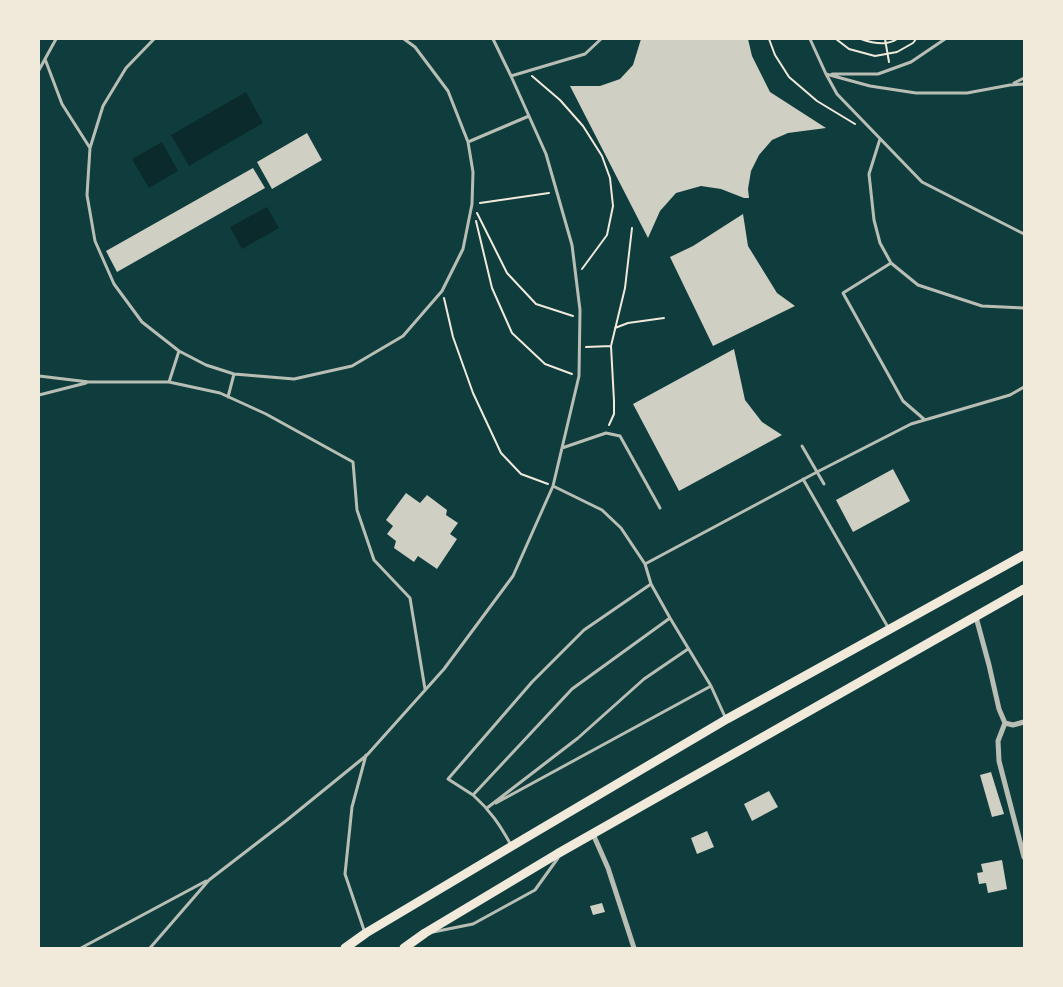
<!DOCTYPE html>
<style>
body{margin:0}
#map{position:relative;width:1063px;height:987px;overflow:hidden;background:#0f3d3e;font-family:Roboto,sans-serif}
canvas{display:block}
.frame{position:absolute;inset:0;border:40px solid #f1e9da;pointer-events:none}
</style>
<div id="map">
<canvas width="1063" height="987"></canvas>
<div class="frame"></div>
</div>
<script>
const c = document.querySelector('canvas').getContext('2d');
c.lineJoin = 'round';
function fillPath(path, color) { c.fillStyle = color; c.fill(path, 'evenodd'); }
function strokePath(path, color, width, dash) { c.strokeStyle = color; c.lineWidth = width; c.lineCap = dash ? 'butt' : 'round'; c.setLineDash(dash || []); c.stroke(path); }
fillPath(new Path2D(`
 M246,92l17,31 -74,43 -18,-31z
 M162,142l16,29 -29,17 -17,-29z
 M267,207l12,21 -37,21 -12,-22z`), '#0a2a2b');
fillPath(new Path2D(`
 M641,39h107l4,17 18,36 56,36 -38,5 -16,7 -13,15 -8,16 -3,18 1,9h-5l-23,-9 -20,-3 -25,7 -16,18 -12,27 -78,-152h30l20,-7 13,-14z
 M307,133l15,27 -50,29 -15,-27z
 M253,168l12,20 -148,84 -11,-21z
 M743,214l5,32 29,47 18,13 -82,40 -43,-89 23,-11z
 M734,349l11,51 17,22 20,13 -103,56 -46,-87z
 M893,469l17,32 -57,31 -17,-32z
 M406,493l14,10 7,-8 20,15 -1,5 12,8 -8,11 7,5 -20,30 -19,-13 -4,6 -20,-14 2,-7 -9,-7 6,-8 -7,-6z
 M991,772l13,42 -12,3 -12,-42z
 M769,791l9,16 -26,14 -8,-17z
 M707,831l7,16 -17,7 -6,-16z
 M1002,860l5,29 -19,4 -2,-10 -7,1 -2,-11 6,-1 -2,-8z
 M602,903l3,9 -12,3 -3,-9z`), '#cfcfc3');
strokePath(new Path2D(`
 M769,39l6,16 14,22 28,24 38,23
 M836,39l13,10 26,7 22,-4 16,-9 3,-4
 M861,39c11,4 26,7 36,0
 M885,39l4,23
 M532,76l28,24 23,26 19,30 8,22 3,28 -6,29 -25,34
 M480,203l69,-10
 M477,213l30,60 29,31 37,12
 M476,221l16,67 20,45 33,31 27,10
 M444,298l9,39 20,56 28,60 20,21 27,10
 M615,328l13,-5 36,-5
 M586,347l25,-1
 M609,425l5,-11v-13l-3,-55 14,-58 7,-60`), '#f1e9da', 2);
strokePath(new Path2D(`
 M154,39l-28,29 -23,38 -13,42 -3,47 8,46 19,43 28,38 37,29 27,14 28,9 60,5 58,-13 51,-30 39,-45 21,-42 9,-45 1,-32 -5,-30 -20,-51 -33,-44 -11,-8
 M810,39l16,35 11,20 85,88 102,52
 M45,59l17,45 28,44
 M39,70l17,-31
 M826,74l44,12 46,7h51l43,-8 14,-1
 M832,74h46l33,-12 34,-23
 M511,76l74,-22 16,-15
 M1014,83l10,-5
 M880,139l-11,35 5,46 6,23 11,20 27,22 64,21 42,2
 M468,142l61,-26
 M891,263l-48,30 60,108 22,19
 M39,376l50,6h80l51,11 46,21 87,48 4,48 17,50 36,38 15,91
 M169,382l10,-31
 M39,395l47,-12
 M228,397l6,-23
 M802,446l22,38
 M562,448l44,-15 14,3 40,72
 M803,479l86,150
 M553,486l49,24 19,18 24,36
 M670,618l-19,-34 -6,-20 172,-92 94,-48 99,-29 14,-8
 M473,795l-25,-16 84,-97 52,-52 67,-46
 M496,803l215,-117
 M487,808l91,-70 66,-59 44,-30
 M511,845c-11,-20 -21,-35 -38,-50l99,-106 98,-71 41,68 15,33
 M433,932l40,-8 62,-34 23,-32
 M365,933l-20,-59 7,-67 14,-52
 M81,948l125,-67
 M150,948l59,-68 78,-60 80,-65 77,-86 69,-93 40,-90 26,-110 1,-66 -8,-65 -26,-91 -35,-78 -18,-37`), '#b8beb3', 3);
strokePath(new Path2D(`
 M976,617l13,48 10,44 6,14 8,2 11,-3
 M1005,723l-7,18 1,20 25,96
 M593,834l15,34 26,80`), '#b8beb3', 5);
strokePath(new Path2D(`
 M345,948l21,-15 146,-87 215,-127 297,-164
 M404,948l21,-15 132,-79 467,-265`), '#f1e9da', 9);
</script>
